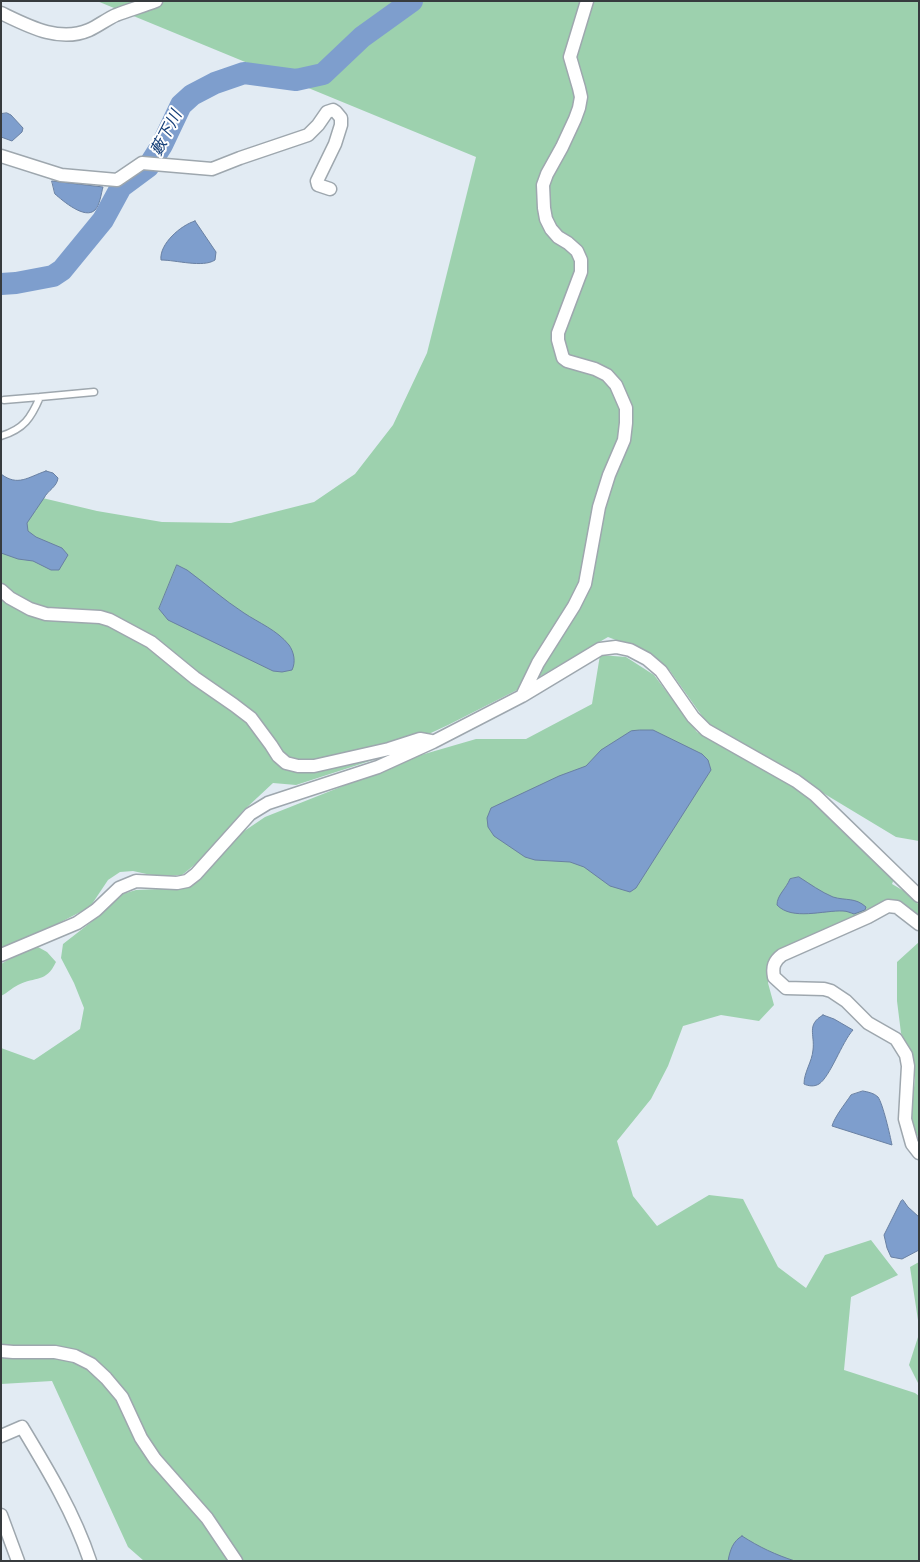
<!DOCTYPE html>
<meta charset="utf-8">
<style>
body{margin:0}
#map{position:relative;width:920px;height:1562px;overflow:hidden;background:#e2ebf3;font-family:Barlow,sans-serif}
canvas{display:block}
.frame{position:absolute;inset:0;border:2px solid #373b3e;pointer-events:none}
</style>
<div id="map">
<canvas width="920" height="1562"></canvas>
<div class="frame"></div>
</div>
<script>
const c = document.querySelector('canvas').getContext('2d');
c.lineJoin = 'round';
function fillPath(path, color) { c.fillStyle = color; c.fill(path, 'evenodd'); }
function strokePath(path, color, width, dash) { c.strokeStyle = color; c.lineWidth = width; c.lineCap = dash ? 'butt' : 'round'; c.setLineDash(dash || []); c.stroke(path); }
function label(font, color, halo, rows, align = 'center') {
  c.font = font + ' Barlow,"Noto Sans JP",sans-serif'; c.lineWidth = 4; c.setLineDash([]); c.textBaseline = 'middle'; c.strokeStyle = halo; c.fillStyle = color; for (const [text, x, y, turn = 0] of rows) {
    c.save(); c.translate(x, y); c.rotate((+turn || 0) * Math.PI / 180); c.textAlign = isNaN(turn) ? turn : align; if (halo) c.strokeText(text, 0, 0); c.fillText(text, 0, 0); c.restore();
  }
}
fillPath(new Path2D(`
 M97,1h822v840l-23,-4 -189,-114 -37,-52 -20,-18 -42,-16 -91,53 -69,35 -75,35 -77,25 -23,-2 -30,28 -40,47 -21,17 -12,1 -19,-1 -18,-4 -13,1 -12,8 -18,27 -31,16 -58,25v-462l8,4 88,21 65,11 69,1 83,-21 41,-28 38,-49 34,-72 49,-196z
 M600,655l26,2 28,18 43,57 106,60 91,87 -2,5 17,10 10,11v13l-29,-17 -8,1 -24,13 -40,17 -37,19 -13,20v12l6,22 -15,16 -38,-6 -38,11 -15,40 -17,33 -34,42 16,55 24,30 52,-31 34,4 35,68 28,21 19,-33 46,-15 27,35 -47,22 -7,73 71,23 4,3v165h-775l-16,-14 -76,-166 -51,3v-336l33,12 46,-31 4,-21 -10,-25 -13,-25 2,-14 36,-28 20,-21 17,-5 49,-2 52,-52 28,-19 156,-62 55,-16h50l66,-35z
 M919,942v197l-5,-10 -3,-16 4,-34 -2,-23 -12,-23 -4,-32v-39z
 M38,947l9,5 9,10c-10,21 -20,14 -38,23 -6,3 -11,8 -17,11v-32l15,-9z
 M919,1262v65l-9,-60z
 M919,1334v51l-10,-20z`), '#9dd1ae');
const water = new Path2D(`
 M7,113l4,2 12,13 -1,4 -10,9 -11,-4v-23z
 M52,181l51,6c-2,7 -3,18 -8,23 -10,10 -32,-9 -40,-16z
 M195,221l21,31 -1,8c-12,8 -39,0 -54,0 -2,-16 20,-35 34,-39z
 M46,471l7,2 5,5c-1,9 -10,12 -14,20 -6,8 -11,17 -17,25l1,8 8,6 26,11 6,7 -9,15h-8l-18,-9 -15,-2 -17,-6v-79c17,13 27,3 45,-3z
 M177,565l10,5c19,14 37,30 57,43 15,10 33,17 45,32 5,7 7,17 3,25l-10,2 -9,-1 -105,-51 -9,-11z
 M640,730h13l49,24 6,6 3,10 -75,118 -6,4 -20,-6 -26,-19 -14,-5 -35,-2 -10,-3 -31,-21 -6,-9 -1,-9 4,-10 68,-32 27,-10 15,-16 30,-19z
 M799,877c11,7 22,15 34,20 13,4 22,0 33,10l-1,3 -11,4c-3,-1 -7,-3 -11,-3 -19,-1 -51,10 -66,-6 0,-10 9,-16 13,-26z
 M823,1015l11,4 19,11c-11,12 -23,47 -34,54 -5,3 -11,2 -15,0 0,-12 8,-22 9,-34 2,-16 -7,-25 10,-35z
 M863,1091c5,1 11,2 15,6 5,7 12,38 14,48l-60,-19c3,-10 13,-22 19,-31z
 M903,1200l5,7 11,10v33l-17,9 -11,-2 -4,-9 -3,-13 17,-34z
 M742,1536c17,11 34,19 53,25h-67c2,-11 5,-20 14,-25z`);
fillPath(water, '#7e9ecd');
strokePath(water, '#6980a2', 1);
strokePath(new Path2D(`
 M1,284l15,-1 37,-7 9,-6 41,-50 18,-33 27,-20 14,-22 19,-40 11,-10 23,-12 29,-10 52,7 27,-6 39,-37 50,-36`), '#7e9ecd', 22);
const service = new Path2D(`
 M4,400l36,-3
 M1,436c23,-7 30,-18 39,-39l54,-5`);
const minor = new Path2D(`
 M1,13c27,13 58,30 88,17 9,-4 18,-11 27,-15 13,-5 27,-9 40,-14
 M1,156l60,19 56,5 25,-17 70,6 28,-11 68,-23 10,-10 9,-13 6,-2 3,2 5,6v7l-6,19 -18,37 1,4 12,4
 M1,590l9,8 20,11 16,5 54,3 10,3 41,22 44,36 39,27 17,13 20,27 7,11 8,7 12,3h16l75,-17 31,-10 11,2
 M522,696l16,-33 36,-57 11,-22 14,-77 10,-32 15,-35 2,-17v-15l-10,-23 -9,-10 -12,-6 -28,-8 -4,-3 -5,-18v-7l23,-61v-12l-4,-9 -9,-8 -10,-6 -7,-8 -5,-10 -2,-11 -1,-23 4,-11 15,-27 13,-28 4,-11 2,-11 -2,-9 -9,-31 17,-56
 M919,924l-22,-17 -9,-1 -20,11 -86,38c-8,6 -10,12 -8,22l12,11 38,1 7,2 15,10 22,22 28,16 10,16 2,11 -3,53 7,25 7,9
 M1,955l76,-32 19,-13 23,-22 17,-7 41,2 10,-2 9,-7 54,-60 18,-11 110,-36 55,-25 89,-46 78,-47 16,-2 14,3 17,9 14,12 32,46 13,13 90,51 19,14 104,101
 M1,1351l12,1h42l20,4 16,8 15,14 16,19 19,41 14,21 52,59 29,43
 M1,1436l21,-9c26,43 52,86 68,134
 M1,1515l17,46`);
strokePath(service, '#9ea7ae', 9);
strokePath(minor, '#9ea7ae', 15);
strokePath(service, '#fff', 6);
strokePath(minor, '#fff', 12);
label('italic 16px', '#174079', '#fff', [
 ["藪下川",166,133,-63]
]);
</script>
